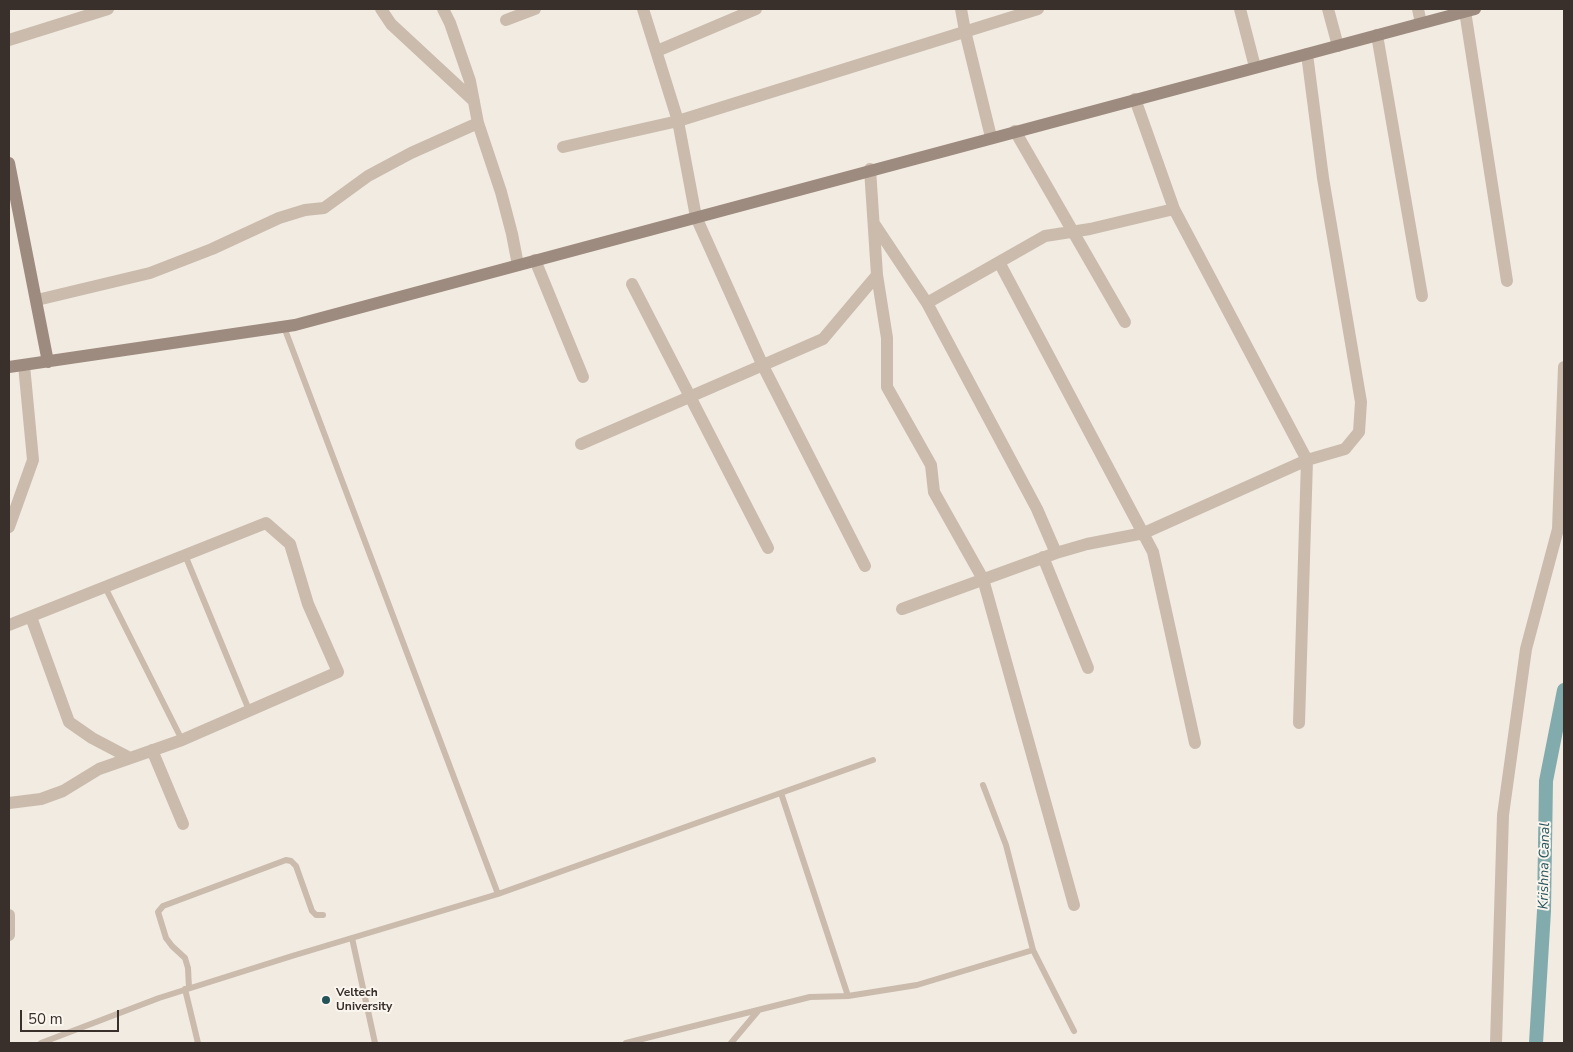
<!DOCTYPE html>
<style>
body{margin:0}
#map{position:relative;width:1573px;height:1052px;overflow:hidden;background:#f2ebe1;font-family:"Nunito Sans",sans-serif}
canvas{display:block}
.frame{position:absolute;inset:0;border:10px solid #39302b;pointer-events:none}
.scale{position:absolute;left:20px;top:1010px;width:99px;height:22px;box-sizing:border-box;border:2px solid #39302b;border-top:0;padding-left:6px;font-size:15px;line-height:18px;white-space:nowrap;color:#39302b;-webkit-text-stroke:4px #faf5ee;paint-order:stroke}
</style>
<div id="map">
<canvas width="1573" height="1052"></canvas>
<div class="frame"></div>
<div class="scale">50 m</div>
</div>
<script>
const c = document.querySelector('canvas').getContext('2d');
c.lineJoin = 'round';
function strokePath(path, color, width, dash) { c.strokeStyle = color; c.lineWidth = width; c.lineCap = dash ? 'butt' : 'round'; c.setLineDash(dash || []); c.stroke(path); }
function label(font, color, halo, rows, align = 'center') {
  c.font = font + ' "Nunito Sans",sans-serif'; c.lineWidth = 4; c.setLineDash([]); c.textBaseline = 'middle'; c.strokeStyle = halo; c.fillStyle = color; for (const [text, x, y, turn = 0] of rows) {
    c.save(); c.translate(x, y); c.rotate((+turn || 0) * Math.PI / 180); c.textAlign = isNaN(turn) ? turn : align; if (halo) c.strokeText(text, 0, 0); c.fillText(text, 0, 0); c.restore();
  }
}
strokePath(new Path2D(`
 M1536,1043l8,-132 2,-130 18,-91`), '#82abae', 14);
strokePath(new Path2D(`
 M284,327l214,567
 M185,555l64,155
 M105,587l77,153
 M781,793l67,203
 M352,938l23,105
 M1033,950l41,81
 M189,988l-1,-20 -3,-10 -13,-12 -6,-8 -8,-26 5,-6 123,-46 5,1 5,5 16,45 4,4h7
 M185,989l13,54
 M41,1043l118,-45 133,-42 206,-62 375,-134
 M626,1043l184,-46 38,-1 69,-11 116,-35 -27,-105 -23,-60
 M731,1043l27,-32`), '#cabbad', 6);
strokePath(new Path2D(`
 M381,9l10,15 83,77
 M443,9l7,14 20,58 8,42 23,69 11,42 6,31
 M643,9l35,112 18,96 67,149 102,200
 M961,9l4,22 26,106
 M1240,9l15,58
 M1328,9l10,37
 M1418,9l3,14
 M1465,11l42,270
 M506,20l29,-11
 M1377,35l45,261
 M9,40l99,-31
 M657,51l99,-42
 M1135,99l39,110 133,251 -8,263
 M1015,131l110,191
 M563,147l115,-26 360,-112
 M870,169l7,106 10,63v49l44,78 3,27 49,87 91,326
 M875,225l52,78 110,206 19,44
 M535,260l48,117
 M999,262l154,290 42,191
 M632,284l136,264
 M37,300l113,-27 62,-24 67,-31 26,-8 19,-2 44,-32 43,-23 67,-30
 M927,303l118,-67 45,-7 84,-20
 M581,444l242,-105 54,-64
 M9,527l24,-67 -9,-95
 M1043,557l45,111
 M902,609l154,-56 31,-9 57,-11 163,-73 38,-11 14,-17 2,-30 -38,-224 -16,-124
 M31,617l38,105 23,16 38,20
 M9,625l257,-102 24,21 18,60 30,68 -156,68 -83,29 -36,22 -22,8 -32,4
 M152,750l31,74
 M9,915v20
 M1496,1043l7,-228 23,-166 32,-120 6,-162`), '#cabbad', 12);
strokePath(new Path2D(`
 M9,163l39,199
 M9,367l286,-42 1180,-316`), '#9e8b7f', 12);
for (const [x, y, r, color] of [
 [326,1000,5,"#235359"]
]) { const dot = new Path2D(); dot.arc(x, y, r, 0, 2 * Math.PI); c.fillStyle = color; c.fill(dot); strokePath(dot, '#faf5ee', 2); }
label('bold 12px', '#39302b', '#faf5ee', [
 ["Veltech",336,993],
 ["University",336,1007]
], 'left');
label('italic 14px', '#235359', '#faf5ee', [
 ["Krishna Canal",1545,866,-89]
]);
</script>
